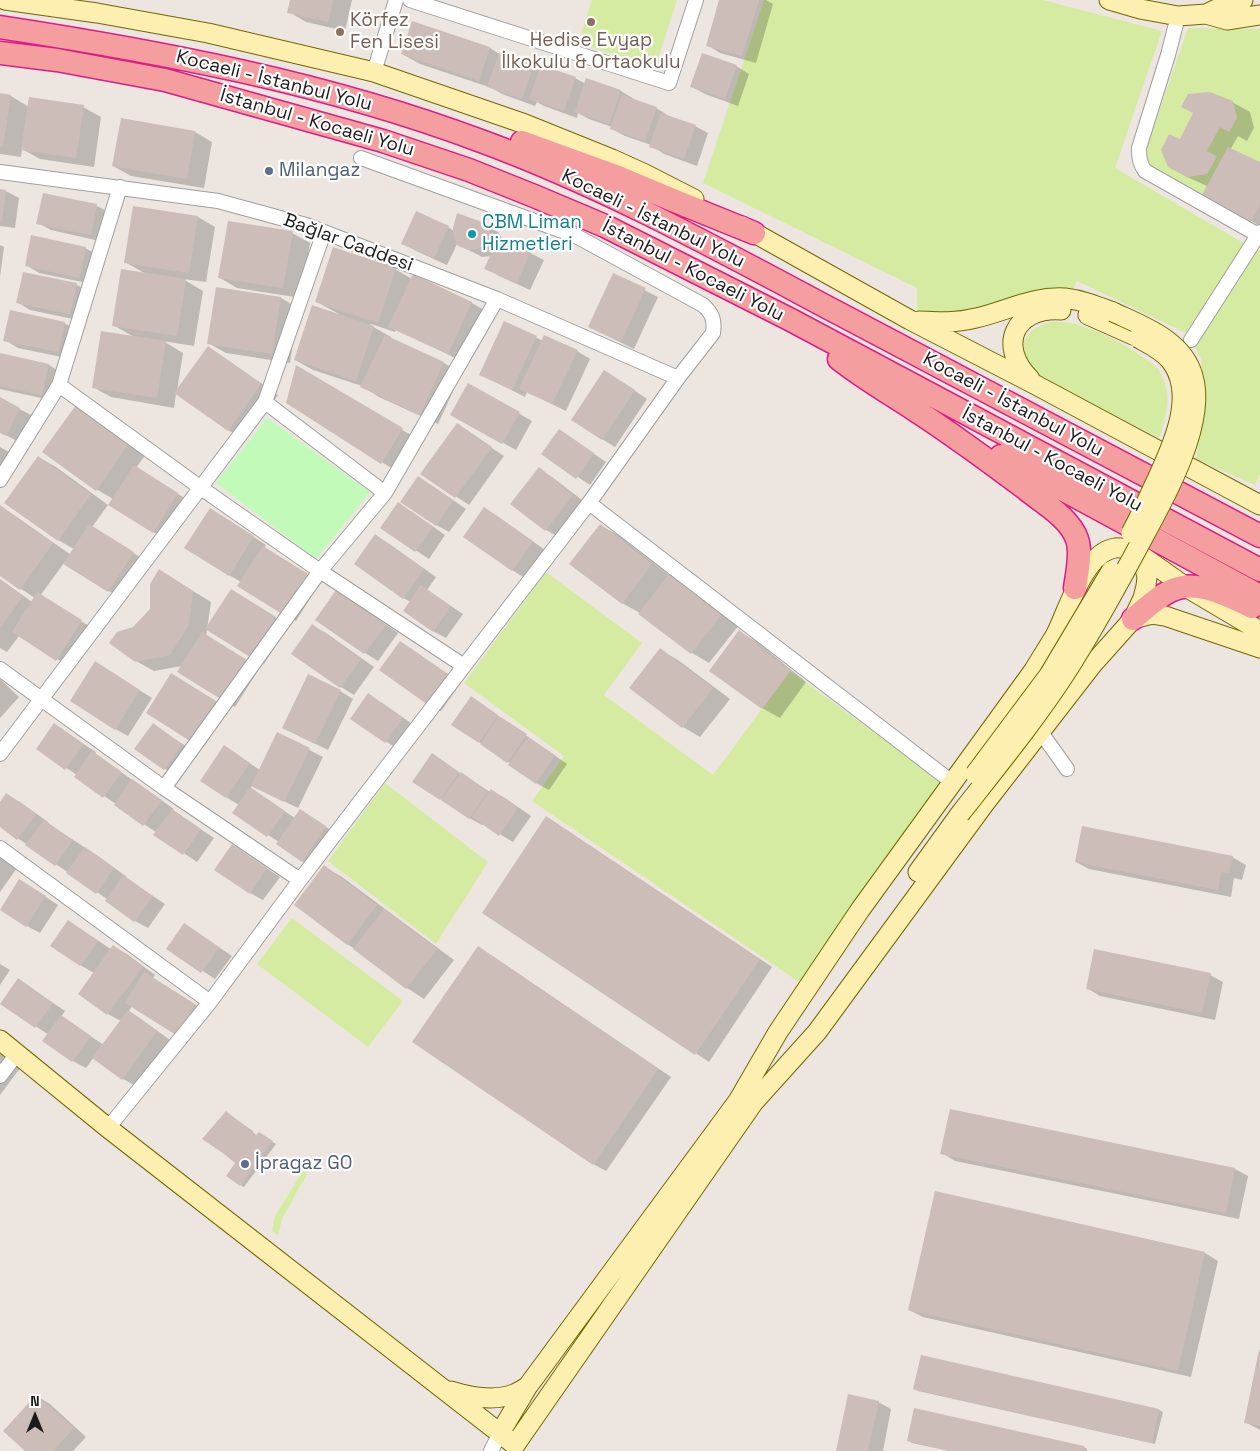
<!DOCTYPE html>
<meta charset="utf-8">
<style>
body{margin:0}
#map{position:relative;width:1260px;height:1451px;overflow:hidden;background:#ede6e0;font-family:"Space Grotesk",sans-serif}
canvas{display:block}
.north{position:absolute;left:10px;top:1391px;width:50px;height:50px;-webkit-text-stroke:4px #fff;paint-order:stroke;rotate:0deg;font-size:14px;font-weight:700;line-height:20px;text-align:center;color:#1b1b1b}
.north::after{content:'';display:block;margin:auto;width:18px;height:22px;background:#1b1b1b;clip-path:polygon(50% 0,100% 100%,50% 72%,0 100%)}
</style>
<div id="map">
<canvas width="1260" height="1451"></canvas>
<div class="north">N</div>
</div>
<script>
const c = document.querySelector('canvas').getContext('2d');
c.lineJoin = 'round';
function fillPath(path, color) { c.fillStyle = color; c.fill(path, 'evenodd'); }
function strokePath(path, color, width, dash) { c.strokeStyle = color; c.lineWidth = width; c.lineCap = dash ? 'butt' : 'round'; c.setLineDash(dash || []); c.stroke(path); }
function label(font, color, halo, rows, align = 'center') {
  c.font = font + ' "Space Grotesk",sans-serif'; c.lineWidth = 4.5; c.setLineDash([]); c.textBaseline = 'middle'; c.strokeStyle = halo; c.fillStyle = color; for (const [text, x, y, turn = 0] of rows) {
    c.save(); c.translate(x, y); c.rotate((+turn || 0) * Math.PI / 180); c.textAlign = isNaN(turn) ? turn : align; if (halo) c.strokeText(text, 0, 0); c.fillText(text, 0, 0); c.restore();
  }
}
fillPath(new Path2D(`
 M592,0h85l-22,68 -77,-25z
 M764,0h279l119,31 -47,137 125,73 20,10v223l-5,11 -59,-26 8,-57 -3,-43 -10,-19 -5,-7 -109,-52 -5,10 -26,-1 -107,26 -22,-3v-25l-214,-105z
 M1188,28l72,1v176l-9,17 -101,-57 -4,-10 1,-9z
 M1051,322c7,0 14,0 20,1 26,6 52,20 73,35 5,4 12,8 15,12 14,23 8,45 0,68l-132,-68c-9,-27 -3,-40 24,-48z
 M546,572l96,71 -38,52 109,80 77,-104 160,117 -145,198 -273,-185 32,-45 -100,-73z
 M385,783l103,79 -52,82 -108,-83z
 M292,918l111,83 -35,46 -111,-83z
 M304,1169l3,5 -25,45 -4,16 -6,-4 3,-15z`), '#d5eba2');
fillPath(new Path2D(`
 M267,418l103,74 -54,67 -100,-76z`), '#c2fbb9');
fillPath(new Path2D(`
 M292,0h60l-7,31 -39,-9 -17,-10z
 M720,0h46l7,4 -17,59 -36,-10 -13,-8z
 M490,48l11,7 32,11 7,4 35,8 11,6 1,-4 34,11 13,8 -1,1 23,8 13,8 26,10 13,7 -11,33 -33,-12 -13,-9 -26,-9 -13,-7v-2l-23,-8 -11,-6 -1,5 -33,-12 -7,-4 -2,4 -33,-12 -10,-6 -72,-24 -18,-10z
 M736,66l13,8 -11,32 -33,-12 -13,-7z
 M0,94l11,2 18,11h54l18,10 -7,50 -54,-8 -18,-10 -1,8 -21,-3z
 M1232,102l18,10 4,16 -7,13 -9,-5 -8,14 30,14v62l-56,-32 5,-8h-2l-20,-9 -18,-10 11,-26z
 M195,132l17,10 -8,46 -73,-12 -18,-10z
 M0,190l6,1 13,7 -4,30 -15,-2z
 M44,194l53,12 13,7 -6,29 -53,-12 -13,-7z
 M198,217l17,10 -9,55 -23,-3 20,12 -9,55 -31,-5 20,12 -6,38 31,-43 17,10 53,37 -32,45 -18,-10 -52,-36 -2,14 -63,-11 -18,-10 41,-50 -21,-12 33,-51 -21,-12z
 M485,224l13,8 5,7 41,21 -14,30 -31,-14 -13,-8 6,-12 -10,1 -23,-12 -1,-3 -11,23 -31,-14 -13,-8 45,-16 6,4z
 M292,233l18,10 -9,55 -64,-10 -17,-10z
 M0,245l4,2 -4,30z
 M85,248l13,7 -6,29 -53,-11 -13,-8z
 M395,269l17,10 1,-3 59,27 17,10 -23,50 -70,-33 -1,2 -24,-8 -1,1 21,12v2l53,24 17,11 -23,50 -59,-27 -17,-11 -49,-16 -18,-10 44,-46 -22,-12z
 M613,275l45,22 -24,52 -45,-22z
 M77,285l13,7 -7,29 -53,-11 -13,-8z
 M281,298l17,10 -8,55 -64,-10 -18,-10z
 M504,322l39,19 34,10 13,8 -24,52 -39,-19 -2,5 -45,-23z
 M64,323l13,7 -6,29 -53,-11 -13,-8z
 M0,354l49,11 13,8 -7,28 -55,-12z
 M314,377l105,63 -20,33 -111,-71z
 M617,379l30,20 -32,48 -13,-8z
 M468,384l64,37 -16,29 -65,-36z
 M0,399l33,17 -14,26 -19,-10z
 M76,407l70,47 -10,14 55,34 -25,38 -56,-35 3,-6 -17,-10z
 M457,425l47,31 -35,49 -47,-31z
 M559,430l47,32 -16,23 -47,-31z
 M0,447l14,8 -14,25z
 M38,457l18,10 52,38 -16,22 54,34 -24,38 -58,-36 -24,33 54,33 -24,38 -51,-31 -12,16 -7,-4v-69l32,23 3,-4 -35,-23v-68l17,10 54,38 3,-6 -16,-9z
 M539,469l13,8 34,26 -27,34 -13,-7z
 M431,485l35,24 -17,23 -13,-7z
 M484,508l13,8 48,34 -20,28 -13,-8z
 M411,511l34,24 -16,24 -47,-31z
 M223,517l43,28 -2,3 56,35 -24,38 -13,-8 -42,-31 -12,-7z
 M600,525l18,10 51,40 18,10 52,40 -30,38 -17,-10 -52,-40 -18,-10z
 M375,536l13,7 48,34 -9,13 36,24 -17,24 -13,-7 -22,-29 -8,-4z
 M177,581l34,21 -5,34 53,33 -24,38 -13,-8 -40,-33 -28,5 -18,-10 -3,-33z
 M337,592l13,7 48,34 -20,28 -13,-8 -48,-34z
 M244,598l44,28 -24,38 -13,-8z
 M313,626l13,7 48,34 -20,28 -13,-8 -48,-34z
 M740,632l17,10 49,40 -26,36 -18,-10z
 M400,642l13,8 48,33 -20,28 -13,-7z
 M660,650l18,10 52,39 -30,38 -17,-10 -52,-39z
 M109,671l43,27 -24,38 -13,-7z
 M0,679l19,18 -19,21z
 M184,682l44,27 -24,38 -13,-7z
 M340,691l13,8 -25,51 -45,-22z
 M381,702l34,24 -16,24 -47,-31z
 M484,706l83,58 -18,26 -13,-7 -25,-19 -58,-40z
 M54,725l42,27 -1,2 79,55 -2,1 42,28 -17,24 -42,-28 1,-2 -41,-27 1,-1 -40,-27 1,-2 -40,-26z
 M153,725l42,27 -17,24 -13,-7z
 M278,734l45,23 -25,51 -46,-22 -2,3 45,29h18l25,17 -23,33 -13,-7 -23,-19 -45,-29 5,-8 -13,-8 11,-42 23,15z
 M445,763l45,29 2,-1 13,7 26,18 -18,26 -30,-18 -1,1 -13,-7 -29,-19z
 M7,795l13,7 28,20 -1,1 51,33 29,21 -1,1 39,26 -17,24 -13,-7 -28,-22 -107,-73v-22z
 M560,826l212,141 -63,95 -226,-150z
 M233,846l47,31 -17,23 -13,-7z
 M0,857l17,11 -17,24z
 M1232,857l14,8 -4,15 -8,-2 -3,19 -142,-28 -13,-7z
 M325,867l17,10 112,83 -30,39 -17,-11 -52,-39 -8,-5z
 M32,888l26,17 -18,28 -13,-7z
 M69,921l43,29 2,-3 13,7 28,21 -2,3 54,34 -18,29 -57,-35 -3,5 12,8 29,21 -34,46 -13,-7 -29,-22 -8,11 -13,-7 -24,-26 -47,-31 29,-16 34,23 -4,6 43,28 17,-24 -13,-7 -28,-21 14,-20 -14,-8z
 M185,924l47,32 -17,23 -47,-31z
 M491,955l180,122 -65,94 -13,-7z
 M0,964l10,6 -10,15z
 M1210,975l13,7 -8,38 -115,-24 -13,-8z
 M0,1051l21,16 -21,28z
 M227,1113l26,18v1l4,4h6l13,8 -32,43 -4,-2z
 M942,1153l293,16 13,7 -9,43 -284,-58z
 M1205,1253l13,8 -27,116 -268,-60 -14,-7z
 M1260,1352v78l-15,-8z
 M922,1357l237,53 4,2 -8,32 -237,-53 -4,-2z
 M37,1396l13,8 36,33 -13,14h-46z
 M878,1402l13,7 -8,42h-45z
 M909,1441l175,6 3,2v2h-138l-37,-8z`), '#0003');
fillPath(new Path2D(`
 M290,0h43l-5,22 -41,-9z
 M719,0h40l-17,56 -36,-10z
 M412,21l78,26 -11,34 -78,-27z
 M499,53l35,12 -12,34 -35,-12z
 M702,53l35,12 -12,34 -35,-12z
 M541,65l35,12 -12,34 -35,-12z
 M586,78l35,12 -12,34 -34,-12z
 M1210,92l23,9 4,17 -8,14 -9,-5 -13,24 10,5 -10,18 -19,3 -20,-10 -7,-17 8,-16 11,5 13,-26 -12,-6 7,-13z
 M0,93l11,2 -8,52h-3z
 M622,95l35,12 -12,34 -35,-12z
 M29,97l55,8 -8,53 -55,-8z
 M661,113l35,12 -12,34 -35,-12z
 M121,118l74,13 -8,48 -75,-13z
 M1228,147l32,15v43l-9,17 -49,-27z
 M0,189l6,1 -4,31h-2z
 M43,193l54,11 -6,31 -55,-11z
 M133,206l65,10 -9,57 -65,-10z
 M416,211l33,15 -15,32 -33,-14z
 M457,213l28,10 5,8 -1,11 -8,6 -13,2 -10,-4 -4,-8 -1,-10z
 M228,221l65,10 -10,57 -65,-10z
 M31,235l55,12 -7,31 -54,-12z
 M499,236l32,15 -14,32 -33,-14z
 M333,247l63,21 -18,55 -63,-21z
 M121,269l65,10 -9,57 -65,-10z
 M23,272l54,11 -7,31 -54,-11z
 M613,273l33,15 -25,54 -33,-15z
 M413,274l59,28 -24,52 -60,-27z
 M216,287l65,10 -9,57 -65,-10z
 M312,305l62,21 -18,55 -62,-21z
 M10,310l55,12 -7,30 -55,-11z
 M504,321l33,15 -25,54 -33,-15z
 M101,331l65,10 -9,57 -65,-10z
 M385,335l59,27 -24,53 -60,-28z
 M544,335l34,15 -26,54 -33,-15z
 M208,346l53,38 -33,47 -54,-38z
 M0,353l49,11 -7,31 -42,-9z
 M296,365l107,63 -22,36 -95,-61z
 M604,370l31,20 -33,50 -31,-20z
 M468,383l52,29 -18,32 -52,-29z
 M0,397l20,11 -14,28 -6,-3z
 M76,405l53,38 -33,48 -54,-39z
 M457,423l35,24 -37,51 -35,-24z
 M559,429l35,24 -18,26 -35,-25z
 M38,456l53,38 -33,47 -54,-38z
 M134,465l44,28 -25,40 -45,-28z
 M539,467l34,28 -28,36 -35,-27z
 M418,476l35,24 -17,26 -36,-24z
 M398,502l35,25 -18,25 -35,-24z
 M0,505l53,38 -33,47 -20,-14z
 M484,507l49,34 -21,30 -49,-34z
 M210,508l44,28 -25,40 -45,-28z
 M89,524l45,28 -26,40 -45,-28z
 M600,524l52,40 -30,40 -53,-40z
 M375,534l49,35 -21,30 -49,-35z
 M263,546l45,28 -26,40 -45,-28z
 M159,569l34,22 -4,34 -19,30 -35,7 -26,-19 8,-11 16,-5 17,-18v-25z
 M669,574l53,40 -31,40 -53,-40z
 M0,580l23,16 -23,32z
 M421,585l30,21 -18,26 -30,-21z
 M231,589l45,28 -26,40 -45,-28z
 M336,590l50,35 -22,29 -49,-34z
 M37,592l45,28 -26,41 -44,-29z
 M312,624l49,35 -21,29 -49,-34z
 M739,630l51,41 -28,38 -53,-38z
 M202,632l45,28 -25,40 -45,-28z
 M400,641l49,34 -21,30 -49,-35z
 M660,648l53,40 -31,40 -53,-40z
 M95,661l45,29 -25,40 -45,-29z
 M171,673l45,28 -26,40 -44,-28z
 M308,674l33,16 -26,54 -33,-16z
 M368,693l35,25 -18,25 -35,-24z
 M471,696l27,19 -19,28 -28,-18z
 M499,716l28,18 -20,29 -27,-19z
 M54,723l30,21 -19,26 -29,-21z
 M153,723l29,21 -18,26 -30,-21z
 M277,732l33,16 -26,54 -33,-16z
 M528,737l27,18 -19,29 -28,-19z
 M224,745l26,18 -24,35 -26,-17z
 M92,751l30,21 -19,26 -29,-21z
 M432,753l27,19 -19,28 -28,-18z
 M461,772l27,19 -19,28 -28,-19z
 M132,779l30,21 -19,26 -29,-21z
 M250,787l35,24 -18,26 -35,-24z
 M491,789l27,19 -19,28 -27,-19z
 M6,793l30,21 -19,26 -17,-13v-25z
 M172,809l29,20 -18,26 -30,-20z
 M300,809l26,17 -24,36 -26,-18z
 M546,816l214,143 -65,96 -213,-142z
 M44,820l29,20 -18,26 -30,-21z
 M1082,826l151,30 -4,17 -8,-1 -3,18 -143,-28z
 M232,844l35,24 -17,26 -36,-24z
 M85,847l29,21 -18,26 -30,-21z
 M324,865l53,40 -30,40 -53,-40z
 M123,875l30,21 -19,26 -29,-21z
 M19,879l27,17 -20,31 -26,-17z
 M384,909l53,40 -31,40 -53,-40z
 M68,920l30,21 -18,25 -30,-20z
 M184,923l35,24 -18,26 -35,-24z
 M113,945l30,22 -36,48 -29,-21z
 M478,946l180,123 -65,96 -181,-123z
 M1094,949l117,24 -9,40 -116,-24z
 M144,972l51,32 -19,31 -51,-32z
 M18,978l35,25 -18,25 -35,-24z
 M128,1010l29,21 -35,49 -30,-22z
 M61,1015l30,21 -19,26 -30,-21z
 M950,1109l285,59 -9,45 -286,-59z
 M226,1111l30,24 3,-3 14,9 -33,45 -14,-10 9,-13 -11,-9 -22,-15z
 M935,1191l270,61 -27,119 -270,-61z
 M1259,1350h1v76l-16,-3z
 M921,1355l238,54 -7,34 -239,-54z
 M848,1394l31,7 -11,50h-32z
 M36,1395l38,33 -21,23h-28l-22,-20z
 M914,1408l170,38 -1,5h-132l-44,-10z`), '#cdbdb9');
const minor = new Path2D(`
 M410,0l259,83 27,-83
 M1178,16l-10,39 -29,93c0,10 1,16 6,23l115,65
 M374,72l22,-72
 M0,172l218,29 88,24 191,74 181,79
 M1191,340l69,-108
 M59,385l142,103 119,83 144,95
 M265,402l120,91
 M0,480l59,-95 61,-198
 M589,503l363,279
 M0,669l164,119 136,92
 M1040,731l27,38
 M0,754l265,-352 59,-170
 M164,788l156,-217 65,-78 112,-194
 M0,848l210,154
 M0,1076l13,-17 7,-3
 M108,1128l102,-126 90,-122 289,-377 89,-125 35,-45c2,-13 -1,-20 -10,-28l-127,-69 -215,-78
 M491,1451l9,-18`);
const secondary = new Path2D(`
 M5,0l92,13 111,20 166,39 151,52 87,35 33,15 49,25
 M1109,0l31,9 38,7 28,-2 21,-10 16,-4
 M1206,14l21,6 33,-5
 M742,226l168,94 124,64 226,121
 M1088,315l45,20
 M919,321c19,1 38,2 57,-3 31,-7 56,-22 89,-20 17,2 32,8 48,14
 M1030,379c-33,-33 -16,-72 31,-69
 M1142,556l44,31 74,44
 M1133,619l19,-5 13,2 95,32
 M918,872l42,-58
 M0,1040l108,88 407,317 238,-342 64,-71 168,-229 107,-138 41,-46 10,-21 3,-12 1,-9 -5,-21
 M451,1391c19,6 44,10 63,3 5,-2 10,-5 14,-8l210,-285 40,-69 82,-122 174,-240c7,-12 15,-24 22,-36 12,-24 28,-81 59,-86 5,-1 11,1 16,1
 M500,1433l28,-47`);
const trunk = new Path2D(`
 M0,27c163,25 326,56 481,114 125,46 242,111 359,173 140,74 280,148 420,222
 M0,53l57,7 108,20 218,61 86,29 65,26 71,30 186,94 469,250
 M522,142l91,33 62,26 79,32
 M839,359c24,19 50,34 76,51 37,24 75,52 111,79 17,14 43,28 51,50 5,14 0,34 -2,49
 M1001,456l259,140
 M1133,619c12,-10 23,-21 37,-28 27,-13 59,5 82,16`);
strokePath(minor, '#9f9f9f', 16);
strokePath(secondary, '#746700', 21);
strokePath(trunk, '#dc1c87', 25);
strokePath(minor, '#fff', 14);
strokePath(secondary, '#fcefaf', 19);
strokePath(trunk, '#f49ea0', 22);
const secondaryBridge = new Path2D(`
 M1131,533c10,-18 18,-37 27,-56 15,-33 39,-84 12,-117 -8,-10 -21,-16 -32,-22
 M975,774l74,-99 62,-104
 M960,814c36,-46 73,-91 105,-140 29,-45 54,-91 79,-138 22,-40 63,-114 49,-160 -10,-36 -50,-50 -80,-64`);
strokePath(secondaryBridge, '#746700', 21, []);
strokePath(secondaryBridge, '#fcefaf', 19);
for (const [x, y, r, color] of [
 [591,22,5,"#8d6e63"],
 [340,32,5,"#8d6e63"],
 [269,171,5,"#5c6f8a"],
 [472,234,5,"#0f9aa8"],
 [245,1164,5,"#5c6f8a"]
]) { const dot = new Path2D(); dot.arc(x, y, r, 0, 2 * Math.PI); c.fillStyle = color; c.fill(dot); strokePath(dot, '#fff', 2); }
label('19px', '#785e54', '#fff', [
 ["Körfez",350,21],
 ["Fen Lisesi",350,43],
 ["Hedise Evyap",591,41,"center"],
 ["İlkokulu & Ortaokulu",591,63,"center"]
], 'left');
label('19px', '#1b1b1b', '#fff', [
 ["Kocaeli - İstanbul Yolu",274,81,14],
 ["İstanbul - Kocaeli Yolu",317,123,16],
 ["Kocaeli - İstanbul Yolu",653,219,26],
 ["Bağlar Caddesi",348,243,20],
 ["İstanbul - Kocaeli Yolu",693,271,27],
 ["Kocaeli - İstanbul Yolu",1013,405,28],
 ["İstanbul - Kocaeli Yolu",1052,460,28]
]);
label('19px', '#4e5e75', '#fff', [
 ["Milangaz",279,171],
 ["İpragaz GO",255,1164]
], 'left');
label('19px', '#0d838f', '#fff', [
 ["CBM Liman",482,223],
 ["Hizmetleri",482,245]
], 'left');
</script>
